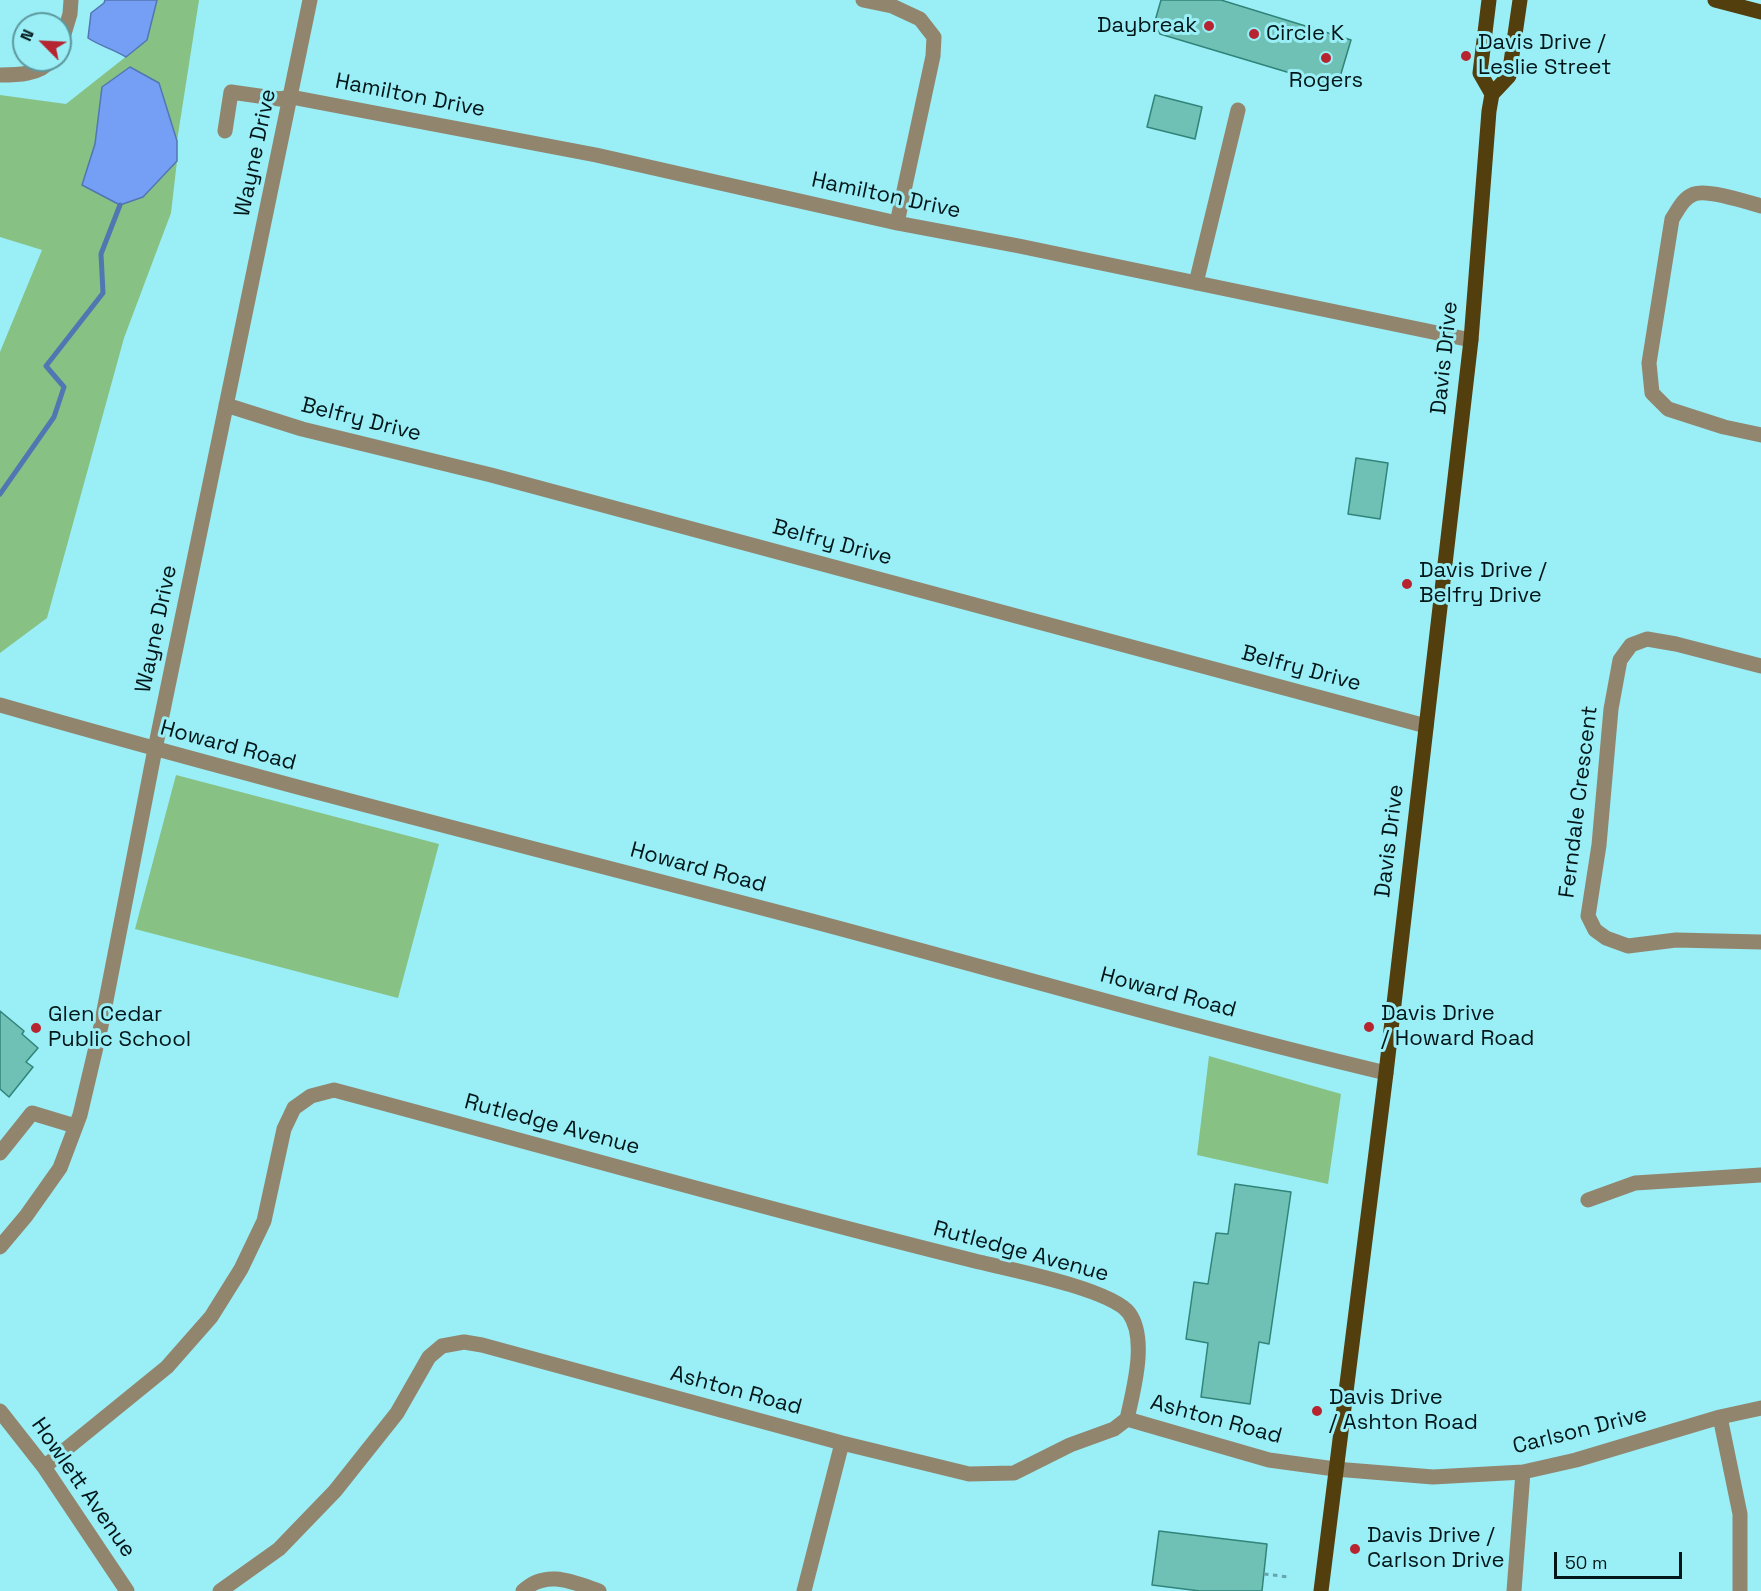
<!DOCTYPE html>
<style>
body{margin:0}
#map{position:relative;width:1761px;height:1591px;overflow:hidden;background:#9aeef6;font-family:"Space Grotesk",sans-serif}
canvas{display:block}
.north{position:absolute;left:12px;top:12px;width:60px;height:60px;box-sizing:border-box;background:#9aeef6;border:2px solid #5c989d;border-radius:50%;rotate:294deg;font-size:16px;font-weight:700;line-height:24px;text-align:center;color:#001618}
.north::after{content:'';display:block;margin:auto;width:21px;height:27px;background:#b5242f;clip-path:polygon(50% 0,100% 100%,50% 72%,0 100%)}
.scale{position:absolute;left:1554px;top:1552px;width:128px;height:27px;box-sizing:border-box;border:3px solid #001618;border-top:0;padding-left:8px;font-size:18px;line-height:21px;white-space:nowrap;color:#001618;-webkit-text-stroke:4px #9aeef6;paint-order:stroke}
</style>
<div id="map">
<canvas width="1761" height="1591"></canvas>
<div class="north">N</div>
<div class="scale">50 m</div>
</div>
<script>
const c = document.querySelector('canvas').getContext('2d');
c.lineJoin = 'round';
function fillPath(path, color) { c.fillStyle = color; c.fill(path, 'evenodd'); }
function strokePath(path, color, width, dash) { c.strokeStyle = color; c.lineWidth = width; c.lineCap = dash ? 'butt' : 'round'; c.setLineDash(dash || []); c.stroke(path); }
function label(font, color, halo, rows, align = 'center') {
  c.font = font + ' "Space Grotesk",sans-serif'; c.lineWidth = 6; c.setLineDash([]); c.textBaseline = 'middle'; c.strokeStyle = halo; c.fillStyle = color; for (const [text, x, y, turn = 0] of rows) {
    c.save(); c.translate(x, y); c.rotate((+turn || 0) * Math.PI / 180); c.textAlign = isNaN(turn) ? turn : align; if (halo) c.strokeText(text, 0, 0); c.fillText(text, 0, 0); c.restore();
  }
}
fillPath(new Path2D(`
 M157,0h42l-22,141 -18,-58 -57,4 -7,57 -13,41 61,12 34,-36 -6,52 -47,125 -77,280 -47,35v-301l42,-102 -42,-13v-142l66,9 81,-64z
 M176,775l263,69 -41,154 -263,-69z
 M1209,1056l132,38 -13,90 -131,-29z`), '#87c284');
const water = new Path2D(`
 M105,0h52l-10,40 -21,17c-13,-8 -26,-11 -38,-19l3,-25 13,-10z
 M130,67l29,16 18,58v20l-34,36 -23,8 -38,-20 13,-41 7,-57z`);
fillPath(water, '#759ff4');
strokePath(water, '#5276b2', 1.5);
strokePath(new Path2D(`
 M0,494l54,-77 10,-30 -18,-21 57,-73 -2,-39 19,-49`), '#5276b2', 5);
const building = new Path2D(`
 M1161,0h60l130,40 -14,47 -177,-53 -5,-13z
 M1155,95l47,12 -7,32 -48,-12z
 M1356,458l32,5 -8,56 -32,-5z
 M0,1011l24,20 -2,3 16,14 -12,14 7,5 -24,30 -9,-8z
 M1235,1184l56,8 -22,152 -10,-2 -9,62 -49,-7 7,-54 -22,-4 8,-57 14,2 8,-51 12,1z
 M1159,1531l108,13 -5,47h-62l-48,-6z`);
fillPath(building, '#70c1b5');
strokePath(building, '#308479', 1.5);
strokePath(new Path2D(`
 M1264,1574l25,3`), '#66a5ab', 3, [4.5, 4.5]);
strokePath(new Path2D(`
 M863,0l29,6 28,13 14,18 -1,19 -36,167
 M60,47l10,-33 1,-14
 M0,75c16,0 40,0 51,-15
 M225,131l6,-39 49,7 11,-2 305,58 301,68 122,23 452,94
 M1761,206c-14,-4 -54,-17 -67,-12 -11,4 -16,16 -22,25l-23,144 3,30 16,16 56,18 37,8
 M1196,283l42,-173
 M226,405l76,24 189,46 935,251
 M1761,666l-85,-22 -29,-5 -16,6 -11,15 -9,49 -12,136 -11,71 7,14 11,8 22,8 48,-6 85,2
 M0,705c268,77 538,144 808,215 192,51 384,107 578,153
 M0,1153l32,-40 43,13
 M1588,1200l47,-17 126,-8
 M0,1247l26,-31 34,-48 20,-53 21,-89 54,-277 155,-749
 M0,1411l44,56 83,124
 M1720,1417l20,97v77
 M1127,1419l142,41 66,9 98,8 90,-5 53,-12 144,-43 41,-9
 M44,1467l123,-100 44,-50 30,-48 23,-48 20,-92 10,-21 17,-12 23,-6c214,57 426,118 641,171 33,8 136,28 154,52 19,26 4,78 -2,106
 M220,1591l59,-42 56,-58 62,-78 32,-56 13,-11 22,-4 18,3 360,98 127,31 45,-1 56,-28 44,-16 13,-10
 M523,1591c23,-22 50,-9 76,0
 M804,1591l38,-148
 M1514,1591l9,-119`), '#92856e', 15);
strokePath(new Path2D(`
 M1489,0l-9,73 12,21
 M1715,0l46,12
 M1321,1591l65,-518 85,-733 18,-229 3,-17 17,-18 11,-76`), '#533e0d', 15);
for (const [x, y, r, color] of [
 [1209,26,6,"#b5242f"],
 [1254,34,6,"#b5242f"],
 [1466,56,6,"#b5242f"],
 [1326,58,6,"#b5242f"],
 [1407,584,6,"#b5242f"],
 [1369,1027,6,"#b5242f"],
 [36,1028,6,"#b5242f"],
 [1317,1411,6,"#b5242f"],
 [1355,1549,6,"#b5242f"]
]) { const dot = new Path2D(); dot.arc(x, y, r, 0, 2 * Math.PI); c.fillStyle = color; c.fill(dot); strokePath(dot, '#9aeef6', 2); }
label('22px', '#001618', '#9aeef6', [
 ["Daybreak",1197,26,"right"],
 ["Circle K",1266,34],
 ["Davis Drive /",1478,43],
 ["Leslie Street",1478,68],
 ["Rogers",1326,81,"center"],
 ["Davis Drive /",1419,571],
 ["Belfry Drive",1419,596],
 ["Davis Drive",1381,1014],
 ["/ Howard Road",1381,1039],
 ["Glen Cedar",48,1015],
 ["Public School",48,1040],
 ["Davis Drive",1329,1398],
 ["/ Ashton Road",1329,1423],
 ["Davis Drive /",1367,1536],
 ["Carlson Drive",1367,1561]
], 'left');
label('22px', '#001618', '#9aeef6', [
 ["Hamilton Drive",410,96,11],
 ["Wayne Drive",256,153,-78],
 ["Hamilton Drive",886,196,12],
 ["Davis Drive",1445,358,-84],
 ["Belfry Drive",361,420,14],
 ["Belfry Drive",832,543,15],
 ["Wayne Drive",157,629,-78],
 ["Belfry Drive",1301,669,15],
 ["Howard Road",228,746,15],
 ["Ferndale Crescent",1579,802,-83],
 ["Davis Drive",1390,841,-83],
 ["Howard Road",698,868,15],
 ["Howard Road",1168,993,15],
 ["Rutledge Avenue",552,1125,15],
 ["Rutledge Avenue",1021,1252,15],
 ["Ashton Road",736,1391,15],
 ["Ashton Road",1216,1420,15],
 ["Carlson Drive",1580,1431,-14],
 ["Howlett Avenue",83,1488,55]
]);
</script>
